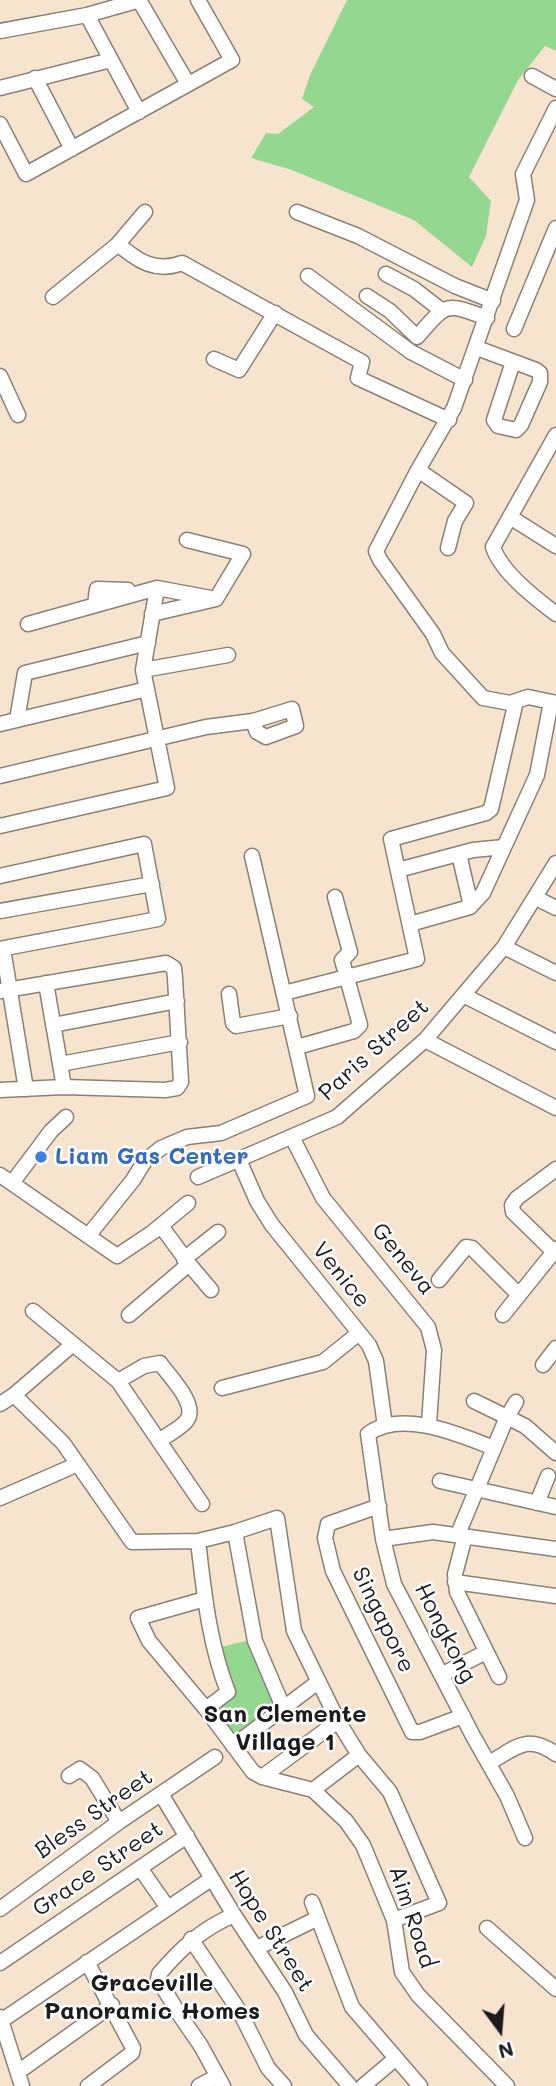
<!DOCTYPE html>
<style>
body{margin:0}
#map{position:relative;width:556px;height:2086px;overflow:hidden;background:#f7e4ce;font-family:Mali,sans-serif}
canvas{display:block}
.north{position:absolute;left:465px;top:1995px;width:70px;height:70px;-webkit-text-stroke:5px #fff;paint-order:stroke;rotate:164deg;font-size:19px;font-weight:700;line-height:28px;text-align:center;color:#1c1c1c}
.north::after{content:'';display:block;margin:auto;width:24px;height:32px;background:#1c1c1c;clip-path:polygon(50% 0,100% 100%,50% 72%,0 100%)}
</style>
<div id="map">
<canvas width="556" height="2086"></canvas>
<div class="north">N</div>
</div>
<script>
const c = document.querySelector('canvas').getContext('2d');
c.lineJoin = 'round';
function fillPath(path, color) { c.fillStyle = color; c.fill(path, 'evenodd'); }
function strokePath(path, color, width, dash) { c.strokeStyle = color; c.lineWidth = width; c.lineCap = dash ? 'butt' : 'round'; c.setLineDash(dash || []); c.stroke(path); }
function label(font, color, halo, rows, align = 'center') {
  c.font = font + ' Mali,sans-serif'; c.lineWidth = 5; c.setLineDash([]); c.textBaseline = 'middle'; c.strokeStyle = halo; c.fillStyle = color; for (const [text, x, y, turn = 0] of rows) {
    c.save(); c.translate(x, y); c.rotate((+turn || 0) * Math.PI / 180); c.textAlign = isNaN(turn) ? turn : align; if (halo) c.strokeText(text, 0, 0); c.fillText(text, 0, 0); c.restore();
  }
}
fillPath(new Path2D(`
 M347,0h209v51l-11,-5 -27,34 -49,97 22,24 -5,35 -14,31 -58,-47 -122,-50 -41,-12 15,-25 12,1 36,-27 -12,-8 8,-24z
 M246,1641l29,67 -40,34 -22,-33 19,-16 -16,-45z`), '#93d790');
const minor = new Path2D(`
 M139,0l49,84
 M87,15l52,97
 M0,31l87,-16 53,-15
 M532,76l24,13
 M35,78l37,71
 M0,88l111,-28
 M556,108l-33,66 4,26 -73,208 -36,62 -42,81 4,9 53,74 9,19 41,45 27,5 18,-6 28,6
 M0,124l26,50 206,-114 -34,-60
 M297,212l61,24 97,50 38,15
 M117,245l28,-33
 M386,274l28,15 27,21
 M308,276l103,76 54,28
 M367,296l23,15 27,26c30,-34 27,-35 70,-19
 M53,297l64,-52c7,3 9,6 15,10 16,12 32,15 50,8l180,99 -4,16 91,42
 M514,329l42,-101
 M477,348l59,22 4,3v9l-19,43 -5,5 -18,-4 -4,-6 19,-58
 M214,359l25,11 36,-57
 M0,376l18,39
 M556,435l-63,112c8,25 42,51 63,67
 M418,470l48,33 -11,18 -7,27
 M510,517l46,29
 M95,605l2,-16 31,1
 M152,614l64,-15 27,-45 -56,-14
 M28,624l129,-36 59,11
 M143,670l85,-15
 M17,720l8,-47 123,-30
 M0,724l147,-35
 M0,776l206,-49 47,-6 39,-12 4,17 -30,11 -9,-5 -4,-11
 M0,826l167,-38 -24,-118 14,-82
 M459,854l12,52
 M398,870l75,-20 31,-3
 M0,876l144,-32 14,75 -158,30
 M536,898l20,10
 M0,911l152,-27
 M410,924l60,-17 13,-14 54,-118 14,-73
 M504,947l52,26
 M3,949l23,140
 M46,983l18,104
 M0,991l166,-28 8,5 1,10 6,104 -4,6 -12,2 -101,-3 -64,3
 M284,993l133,-34 -26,-120 95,-26 5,-4 25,-108
 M229,994l4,29 3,3 54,-10
 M463,995l93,47
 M53,1025l124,-24
 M425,1040l131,68
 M297,1047l57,-16 6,-6 -18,-65 8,-8 -15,-55
 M60,1064l120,-22
 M292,1137l31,61 105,129 6,23 -5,74
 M239,1160l18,41 15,24 97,120 7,16 9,65
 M0,1175l117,81 36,-24 35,-29
 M198,1177l139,-60 88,-77 79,-93 52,-84
 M12,1183l39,-52 15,-14
 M161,1226l28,38 22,26
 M88,1236l45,-56 11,-18 17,-14 26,-11 34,-4 86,-37 -55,-240
 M554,1252l-41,-40 -1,-7 5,-7 39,-29
 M184,1259l34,-27
 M439,1280l27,-33 6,1 47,47
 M33,1311l85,70 84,123
 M129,1315l60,-51
 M503,1315l53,-66
 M543,1365l13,-17
 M118,1381l26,-15 16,-3c9,13 38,41 27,57 -4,7 -19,14 -26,20
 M222,1388l101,-26 36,-29
 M14,1395l49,48 69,99 66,-1 37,-9 42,-14 17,113 44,90 21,34 31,37 49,111 -45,17
 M474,1401l51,25 31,27
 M0,1404l14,-9 59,-51
 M494,1448c-34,-13 -92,-39 -126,-14l15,105 11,45 79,152 34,60 18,42
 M440,1481l116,26
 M0,1498l78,-34
 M537,1503l11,-27
 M379,1506l-51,18 -3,14 8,33 79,161h8l43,-16
 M235,1532l20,109 28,66
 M458,1534l49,-117 9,-15
 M465,1536l-10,38 2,18 42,85
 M383,1539l50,-7 123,17
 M198,1541c6,51 11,103 30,151l-22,17
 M455,1582l101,14
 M205,1599l-67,19 11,23 57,68 47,63 9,5 51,13 33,31 17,24 31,75 8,52 16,23 89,91
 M441,1675l45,-23
 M233,1746l85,-64
 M489,1763c27,-15 38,-30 67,-9
 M69,1776l11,-7 12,9 27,44
 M262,1777l76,-56
 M313,1790l46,-35
 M161,1794l73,121 51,77 21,43 44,51
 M140,1868l28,40
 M312,1902l40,105 68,79
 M0,1909l119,-87 96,-65
 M487,1928l69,61
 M191,1939l49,73 28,56 16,18
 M257,1948l61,-30
 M87,1962l46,86 -1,5 -44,33
 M0,1963l187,-127
 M0,2017l22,69
 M1,2021l210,-142
 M18,2072l94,-67
 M199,2086l17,-9
 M223,2086l-22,-40 -22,-32 -21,-35 1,-5c22,-26 44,-46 75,-59
 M363,2086l32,-27`);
strokePath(minor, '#8a8075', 17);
strokePath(minor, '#fff', 14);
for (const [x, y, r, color] of [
 [41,1157,7,"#3f7fe0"]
]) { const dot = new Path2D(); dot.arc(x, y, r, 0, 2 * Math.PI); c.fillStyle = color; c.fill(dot); strokePath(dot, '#fff', 2.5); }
label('23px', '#1c1c1c', '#fff', [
 ["Paris Street",374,1050,-42],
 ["Geneva",403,1259,51],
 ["Venice",341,1275,51],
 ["Singapore",383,1620,64],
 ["Hongkong",445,1633,63],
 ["Bless Street",94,1814,-35],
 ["Grace Street",98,1869,-34],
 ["Aim Road",412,1917,72],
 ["Hope Street",271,1931,58]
]);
label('bold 23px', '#366cbe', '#fff', [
 ["Liam Gas Center",55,1157]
], 'left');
label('bold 24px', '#1c1c1c', '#fff', [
 ["San Clemente",285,1715],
 ["Village 1",285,1743],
 ["Graceville",152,1984],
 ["Panoramic Homes",152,2012]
]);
</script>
